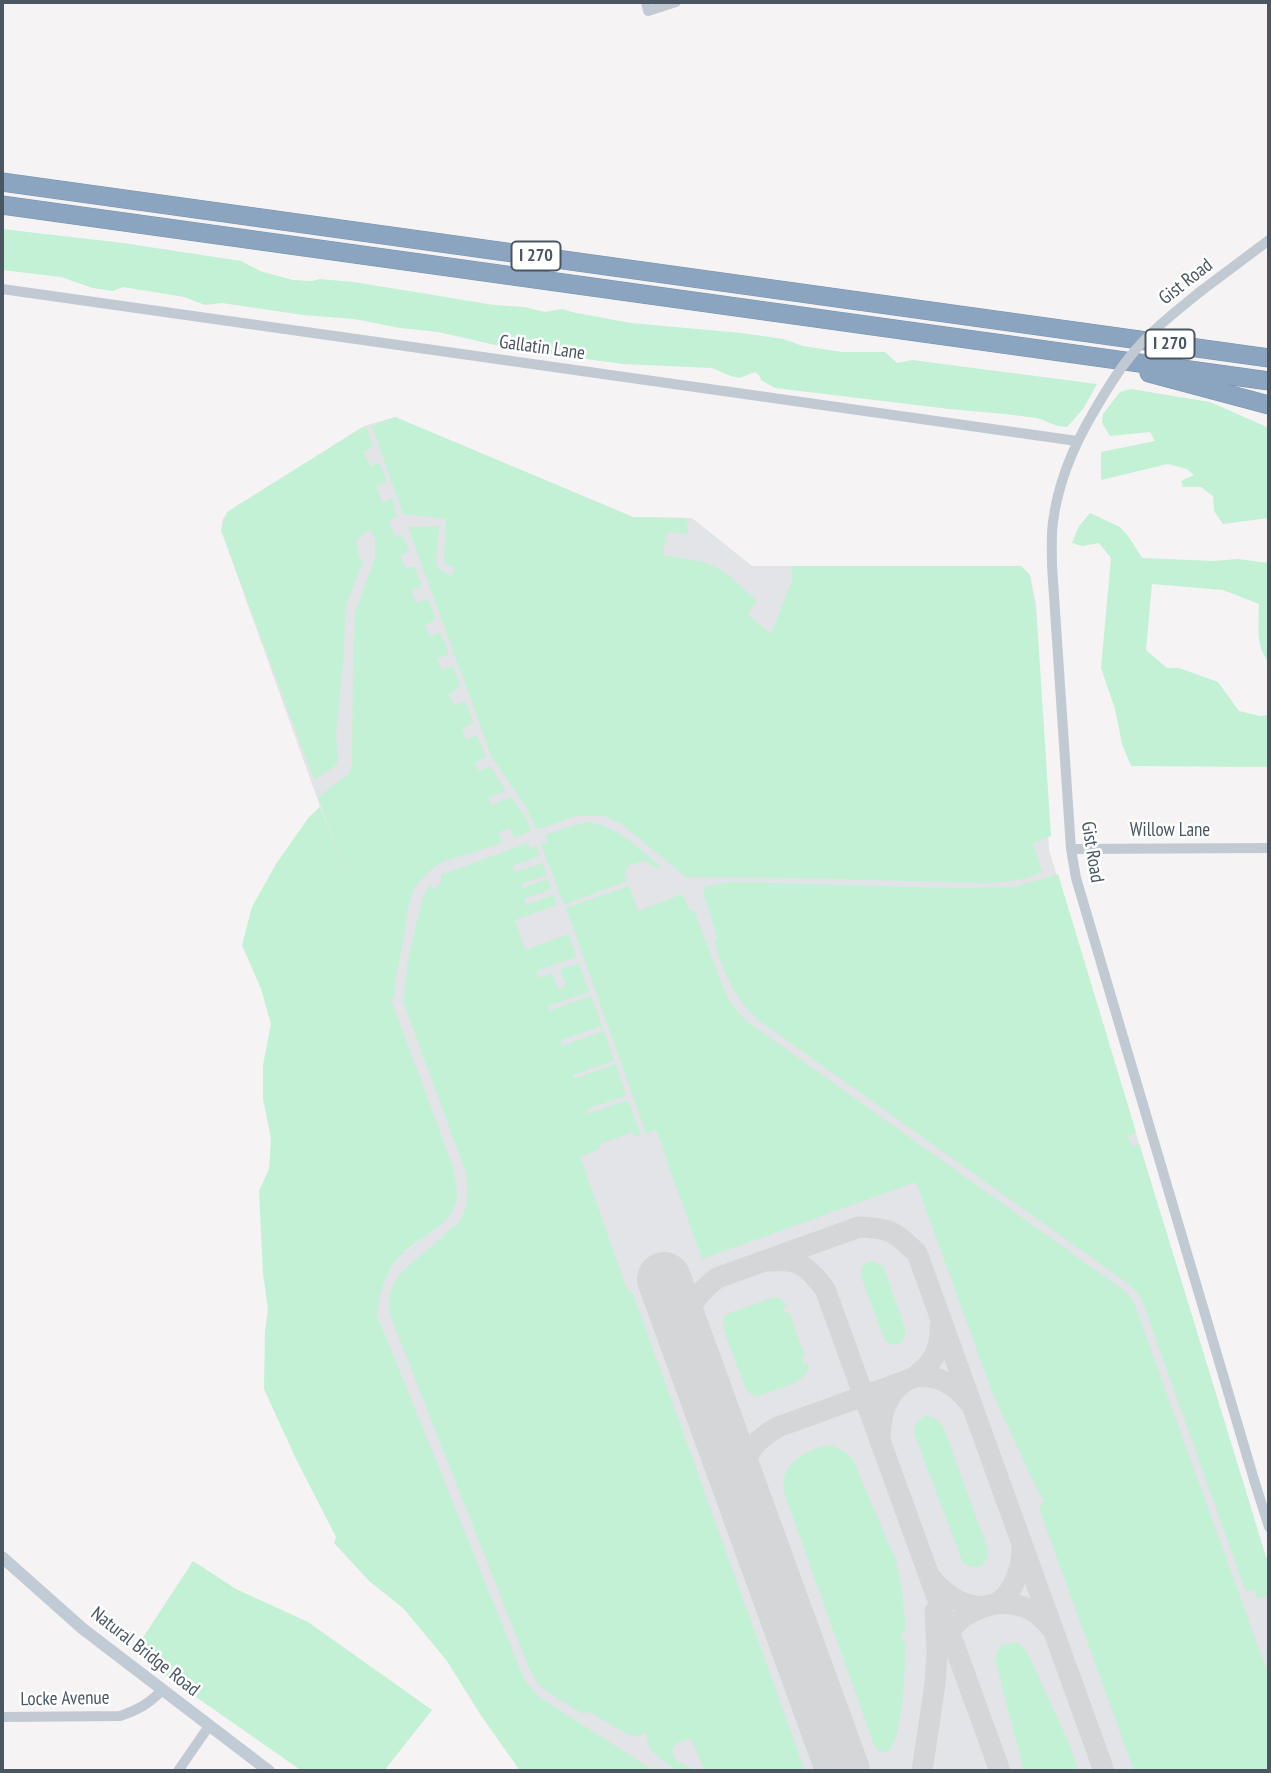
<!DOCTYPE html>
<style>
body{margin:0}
#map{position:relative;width:1271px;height:1773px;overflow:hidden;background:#f5f3f3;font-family:"PT Sans Narrow",sans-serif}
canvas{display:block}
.frame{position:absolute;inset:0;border:4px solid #4a5661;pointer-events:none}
</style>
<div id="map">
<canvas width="1271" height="1773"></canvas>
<div class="frame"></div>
</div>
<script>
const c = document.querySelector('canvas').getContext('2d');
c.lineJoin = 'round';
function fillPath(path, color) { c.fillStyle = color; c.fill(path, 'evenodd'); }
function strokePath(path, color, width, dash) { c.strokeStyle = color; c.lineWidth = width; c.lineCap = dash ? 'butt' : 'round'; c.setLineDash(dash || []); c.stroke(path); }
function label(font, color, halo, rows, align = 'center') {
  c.font = font + ' "PT Sans Narrow",sans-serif'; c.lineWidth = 5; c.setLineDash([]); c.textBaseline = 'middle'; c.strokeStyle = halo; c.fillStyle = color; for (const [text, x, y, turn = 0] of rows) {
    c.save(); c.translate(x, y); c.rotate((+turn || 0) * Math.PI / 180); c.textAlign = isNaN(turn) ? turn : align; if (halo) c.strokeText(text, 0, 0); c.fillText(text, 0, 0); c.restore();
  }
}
fillPath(new Path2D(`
 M395,417l238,100 59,1 60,48h269l9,9 6,29 13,246 217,707 3,5v209h-617l-120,-76 -12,-18 -143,-362 2,-30 20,-29 32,-24 -62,-289 -148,-413 2,-12 9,-9 132,-83z`), '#e2e4e7');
fillPath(new Path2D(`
 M2,229l121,14 118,18 19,10 33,9 19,1 8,-2 34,3 140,23 30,2 21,5 17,-3 14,4 55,10 110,10 42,6 20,7 39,6h43l12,11 15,-3 185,24 -14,25 -16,18 -9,-1 -21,-8 -32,-4 -56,-5 -174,-21 -14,-8 -1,-4 -5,-4 -16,6 -8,-2 -19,-8 -89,-4 -110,-15 -75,-17 -38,-4 -46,-9 -51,-4 -81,-12 -17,2 -21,-8 -61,-10 -10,4 -20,-3 -32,-11 -59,-7z
 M1131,389l79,13 59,26v90l-46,6 -9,-13 -1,-15 -12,-9h-18l-2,-6 13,-6 -7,-6 -19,-5 -67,16v-28l54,-11 -5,-9 -40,4 -8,-13 1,-9 17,-22z
 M395,417l238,100 54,1 1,16 -22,-2 -3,23 41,7 21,10 32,29 -10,13 24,20 21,-54v-14h229l9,9 7,46 14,215 -18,7 9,29c-18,10 -41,10 -60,11l-185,-5 -111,-1 -66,-54 -15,-7h-29l-37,13 -4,-3 -11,-22 -32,-46 -84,-231 31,-1 -3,37 3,6 13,7 3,-8 -11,-6 2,-43 -43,-5 -31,-88z
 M363,427l4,1 6,19 -10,5 8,15 8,-4 8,18 -11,6 6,15 10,-4 5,18 -8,5 6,16 7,-2 7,16 -9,5 6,13 8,-3 8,19 -11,6 6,12 11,-4 8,20 -11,6 5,11 11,-3 8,21 -12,5 5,11 11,-4 7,20 -11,9 5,10 11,-4 8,22 -11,5 4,12 11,-5 9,22 -11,6 4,8 11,-5 16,25 -18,7 3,7 20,-8 15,21 5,13 -17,7 -4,-10 -11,4 3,11 -62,20 -10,8 -10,10 -7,10 -4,13 -4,26 -10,53 -1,16 -4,-2 63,170c1,9 4,18 4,27 0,30 -39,43 -57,62 -16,16 -20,38 -23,59l148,366 13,15 116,75h-134l-40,-57 -33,-53 -44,-53 -34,-27 -35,-38 2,-6 -40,-78 -32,-70 1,-57 3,-23 -5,-36 -4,-82 10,-22 2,-31 -8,-39v-34l8,-41 -10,-35 -19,-44 10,-38 24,-43 33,-47 11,-10 28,72 -30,-82 31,-23 3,-8 1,-99 2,-54 20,-55v-19l-5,-9 -8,4 -6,8 3,15 4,5 -16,40 -2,14 -1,38 -8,83 2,16 -1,11 -23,16 -93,-250 6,-18z
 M1090,513l30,14 9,10 13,21 72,3 24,-2 31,4v99c-14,-15 -10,-38 -10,-58l-36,-14 -71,-6 -6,66 21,18h12l39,14 21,29 21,5 9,-1v50l-2,2 -136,-1 -9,-22 -7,-35 -14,-41 10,-110 -12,-15 -17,3 -10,-3 7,-17z
 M588,822c31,5 49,25 73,45l-1,1 -10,-3 -4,-5c-15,6 -25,3 -19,21l-61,23 -3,-2 -22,-58 7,-2 -3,-7 30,-10z
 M527,843l3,5 6,-3 4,11 -28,10 2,6 29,-9 3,12 -25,9 1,4 26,-9 3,10 -27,10 2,6 28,-10 3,10 -42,15 10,30 44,-16 7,23 -40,14 3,7 13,-5 6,17 8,-4 -6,-16 19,-7 10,29 -41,14 1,5 42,-15 11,30 -41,14 1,6 42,-15 10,30 -41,14v4l43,-15 10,32 -40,13 1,5 41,-14 13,35 -6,2 -2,-5 -34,12 1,5 -20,8 48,135 4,-1 173,480h-100l-14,-33 -16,6 -3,7 4,9 19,11h-19l-27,-22 -3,-17 -9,4h-6l-42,-24 -3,-1 -3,3 -35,-22 -10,-8 -9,-16 -139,-353c-6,-39 21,-50 46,-72 4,-4 8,-8 12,-12 4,-3 9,-6 12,-10 9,-15 8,-31 6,-48l-63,-172 5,-42 15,-63 6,-10 6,2 6,-6v-7z
 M1058,874l78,258 -8,4 4,11 7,-4 127,414 3,5v34l-12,2 -2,-8 -9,2 -103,-289 -5,-9 -8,-9 -373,-266c-23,-22 -35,-49 -43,-79l3,-1 -1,-5 -13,-43 3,-5 26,-4 222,6 61,-1z
 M629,886l9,25 44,-17 8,17 4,-1 30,80 6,12 15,18 359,256 23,17 7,10 135,374v94h-135l-95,-263 5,-8 -8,-13 -42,-90 -78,-215 -214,77 -46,-129 -10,3 -80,-225z
 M872,1261l11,5 23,65c-1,13 -11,18 -21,10l-24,-65v-8l5,-5z
 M775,1297l5,1 7,7 -4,2 1,6 5,-1 16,44 -4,2 3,7 4,-2 1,6c-9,16 -35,21 -52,27 -7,-1 -9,-5 -12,-10 -4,-12 -23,-55 -22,-65 1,-5 2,-5 6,-8z
 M925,1416l12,3 7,10 44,121c0,17 -13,21 -25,13l-49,-130 2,-9z
 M831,1445l16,8 6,7 43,101 6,28 4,41 -5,3 2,9 3,-1c-1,23 -2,101 -20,112l-7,-2 -5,-6 -90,-253c-5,-29 22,-43 47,-47z
 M193,1561l43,28 72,33 124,88 -48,61h-82l-169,-118z
 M1018,1642l9,10 41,89 11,30h-55l-29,-111 3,-9 4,-6z`), '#c3f1d5');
strokePath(new Path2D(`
 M771,1261c28,-3 38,7 54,28l175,482
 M687,1341c1,-33 4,-42 30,-63l142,-51c31,1 35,4 58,26l187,518
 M880,1437c1,-14 2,-27 9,-38 19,-35 58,-25 79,2
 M746,1502c-5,-37 -2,-56 32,-75l135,-49c20,-14 28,-28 27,-52
 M932,1579c13,17 37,32 59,26 21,-5 31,-37 31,-56
 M944,1642c12,-29 50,-46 80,-35 11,4 19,11 26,20
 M922,1771l13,-87 2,-31 -2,-42`), '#d5d6d8', 21);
strokePath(new Path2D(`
 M664,1279l179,492`), '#d5d6d8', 54);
const highway = new Path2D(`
 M2,182l1267,176
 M2,205l1267,176
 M1149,373l120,32`);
strokePath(highway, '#7690ad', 19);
strokePath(new Path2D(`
 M646,2l2,9 28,-9
 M2,289l1075,152
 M1201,291l68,-51
 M1093,413c-20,34 -35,69 -40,109 -2,14 -1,30 -1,44l19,283 5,29 179,605 14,44
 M1071,849l198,-1
 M2,1717l118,-1c18,-6 30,-13 42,-26
 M178,1771l31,-45`), '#c1cad2', 10);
strokePath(new Path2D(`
 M2,1557l81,72 186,142`), '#c1cbd6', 12);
strokePath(highway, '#8ba5c1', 18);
strokePath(new Path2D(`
 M1093,413c11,-19 22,-38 36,-55 20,-26 46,-46 72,-67`), '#c1cad2', 10);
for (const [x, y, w] of [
 [536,256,49],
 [1170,344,49]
]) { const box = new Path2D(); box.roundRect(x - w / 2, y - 14.5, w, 29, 5); c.fillStyle = '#fff'; c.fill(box); strokePath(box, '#4a5661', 2); }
label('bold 18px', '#4a5661', null, [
 ["I 270",536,256],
 ["I 270",1170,344]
]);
label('19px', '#4a5661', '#fff', [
 ["Gist Road",1186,282,-38],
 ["Gallatin Lane",542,348,8],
 ["Willow Lane",1170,831],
 ["Gist Road",1092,852,81],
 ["Natural Bridge Road",145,1652,38],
 ["Locke Avenue",65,1699,-1]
]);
</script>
